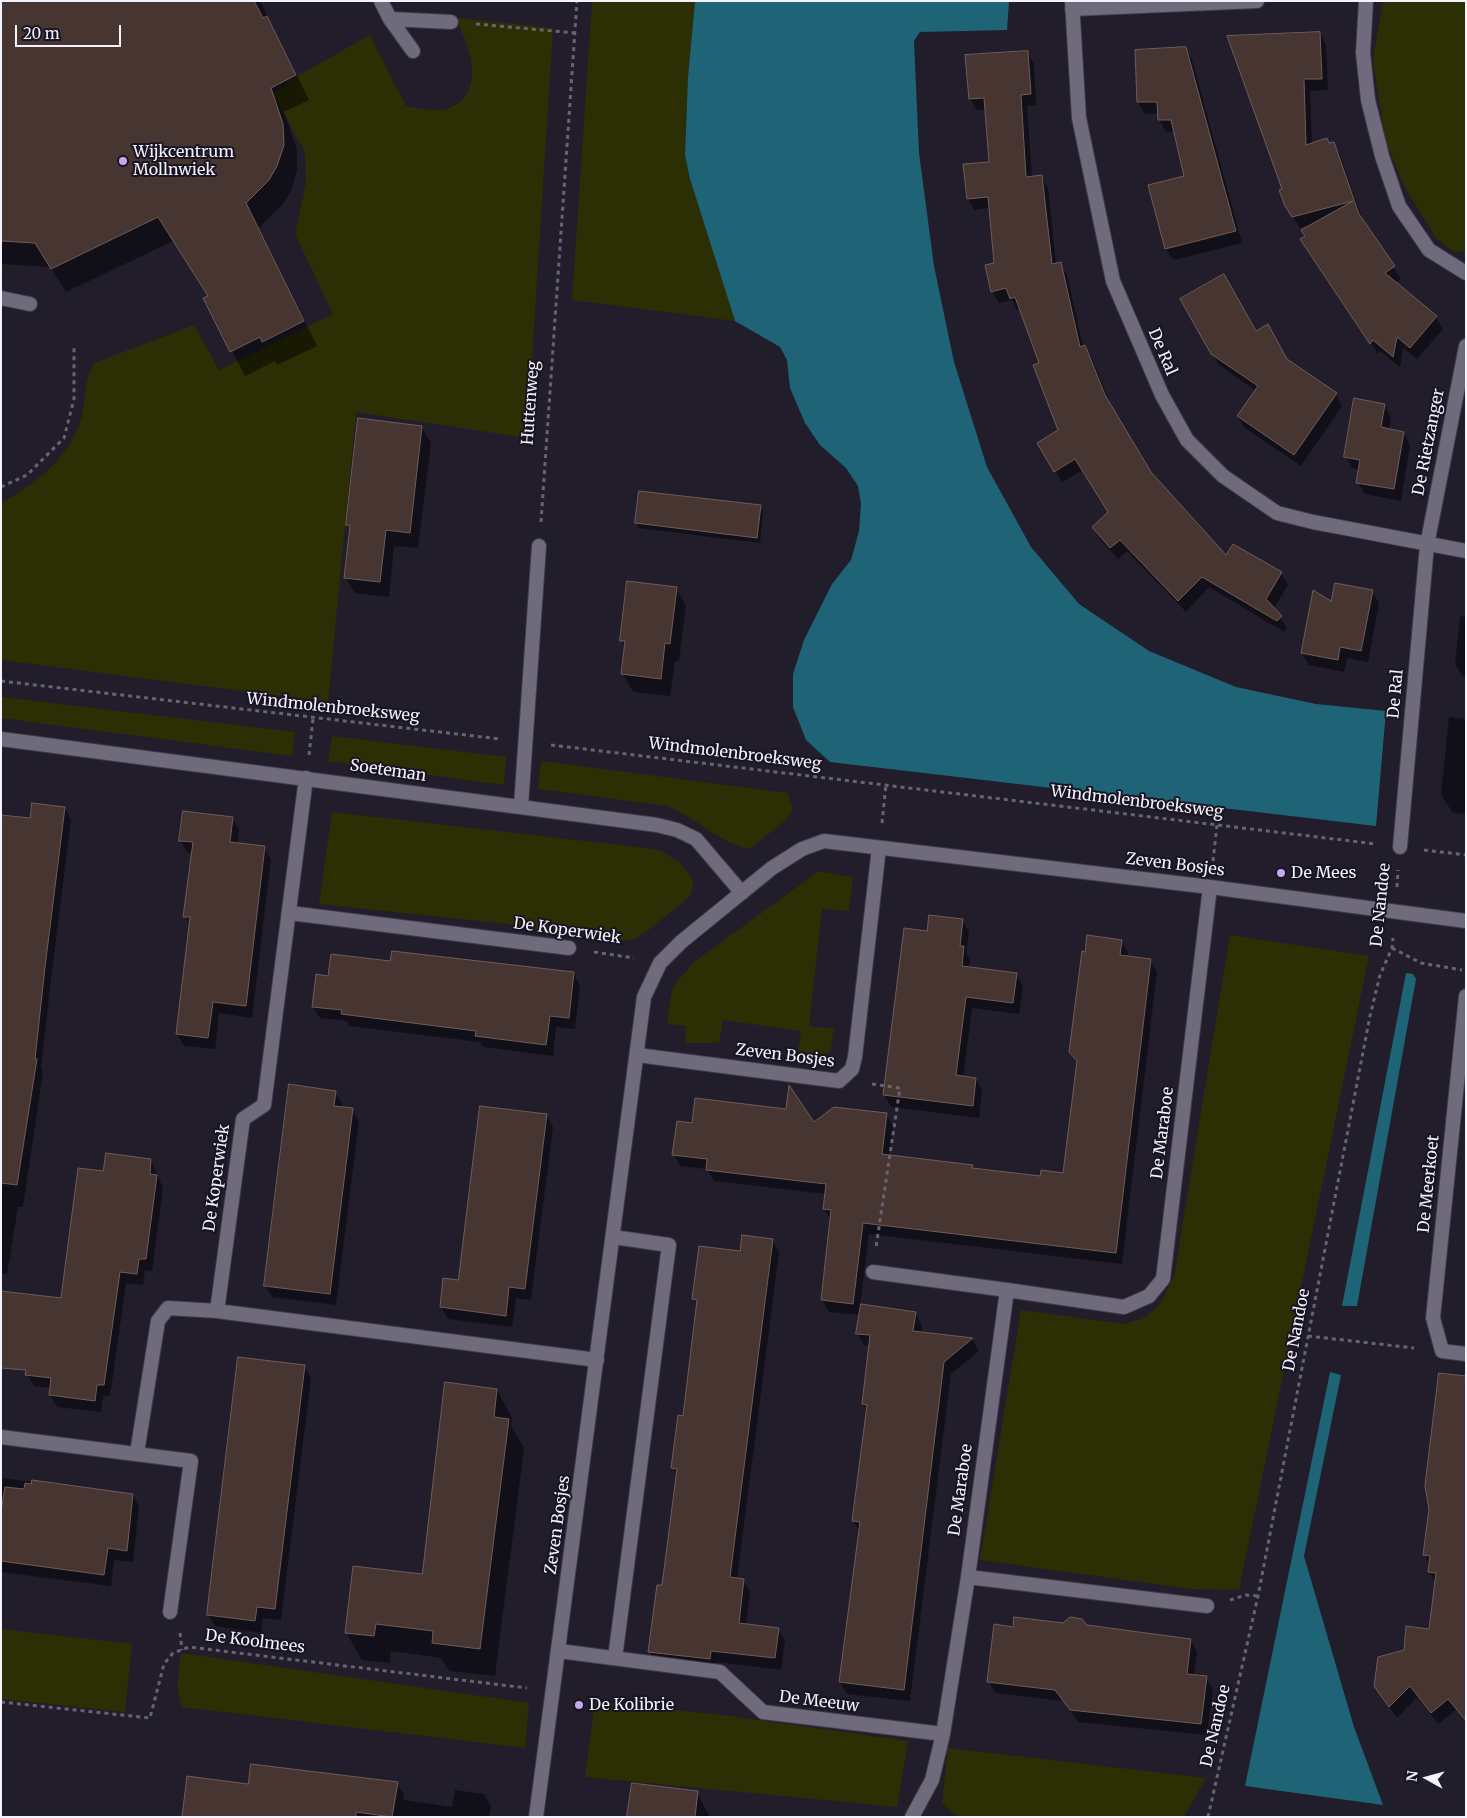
<!DOCTYPE html>
<style>
body{margin:0}
#map{position:relative;width:1467px;height:1818px;overflow:hidden;background:#211d2b;font-family:Merriweather,serif}
canvas{display:block}
.frame{position:absolute;inset:0;border:2px solid #f4f2fc;pointer-events:none}
.north{position:absolute;left:1402px;top:1753px;width:50px;height:50px;-webkit-text-stroke:4px #181422;paint-order:stroke;rotate:277deg;font-size:14px;font-weight:700;line-height:20px;text-align:center;color:#f4f2fc}
.north::after{content:'';display:block;margin:auto;width:18px;height:22px;background:#f4f2fc;clip-path:polygon(50% 0,100% 100%,50% 72%,0 100%)}
.scale{position:absolute;left:15px;top:25px;width:106px;height:22px;box-sizing:border-box;border:2px solid #f4f2fc;border-top:0;padding-left:6px;font-size:15px;line-height:18px;white-space:nowrap;color:#f4f2fc;-webkit-text-stroke:4px #181422;paint-order:stroke}
</style>
<div id="map">
<canvas width="1467" height="1818"></canvas>
<div class="frame"></div>
<div class="north">N</div>
<div class="scale">20 m</div>
</div>
<script>
const c = document.querySelector('canvas').getContext('2d');
c.lineJoin = 'round';
function fillPath(path, color) { c.fillStyle = color; c.fill(path, 'evenodd'); }
function strokePath(path, color, width, dash) { c.strokeStyle = color; c.lineWidth = width; c.lineCap = dash ? 'butt' : 'round'; c.setLineDash(dash || []); c.stroke(path); }
function label(font, color, halo, rows, align = 'center') {
  c.font = font + ' Merriweather,serif'; c.lineWidth = 4; c.setLineDash([]); c.textBaseline = 'middle'; c.strokeStyle = halo; c.fillStyle = color; for (const [text, x, y, turn = 0] of rows) {
    c.save(); c.translate(x, y); c.rotate((+turn || 0) * Math.PI / 180); c.textAlign = isNaN(turn) ? turn : align; if (halo) c.strokeText(text, 0, 0); c.fillText(text, 0, 0); c.restore();
  }
}
fillPath(new Path2D(`
 M592,1h103l-7,76 -3,78 5,24 45,142 -163,-21z
 M1383,1h83v250l-12,1 -18,-14 -31,-50 -20,-48 -12,-80z
 M457,18l96,10 -26,410 -171,-26 -28,290 -327,-42v-157c35,-19 71,-47 81,-88 4,-19 2,-35 12,-52l100,-38 25,45 114,-56 -38,-80 11,-52 -1,-30 -32,-59 13,-7 -1,-3 85,-48 36,71c11,2 24,5 35,4 6,0 16,-5 20,-9 23,-24 5,-56 -4,-83z
 M1,697l294,35 -3,24 -291,-38z
 M332,736l174,21 -2,28 -176,-24z
 M541,761l247,32 5,17c-10,16 -29,26 -44,39 -29,-6 -53,-31 -81,-43l-130,-17z
 M332,812l314,36 16,3 19,13 11,14 1,8 -3,10 -44,36 -16,9 -102,-12 -20,-5 -189,-20z
 M819,871l34,6 -4,34 -27,-2 -13,117 25,3 -4,23 -10,4 -22,-2 3,-23 -78,-11 -4,23h-34l1,-17 -19,-2 4,-29 4,-11 19,-22z
 M1230,935l139,21 -130,634 -48,-1 -211,-29 41,-250 102,14 19,-5 16,-12 16,-30z
 M1,1629l131,15 -7,68 -124,-13z
 M181,1653l348,50 -4,45 -343,-41 -5,-20z
 M595,1701l135,15 178,25 -11,66 -312,-30z
 M948,1748l258,30 -22,39h-220l-9,-2 -13,-12z`), '#2c2f04');
fillPath(new Path2D(`
 M695,1h314l-2,29 -87,2 -6,9 5,112 15,113 20,96 33,105 44,80 48,57 70,47 87,36 80,17 70,7 -10,115 -546,-64 -24,-22 -13,-33v-33l11,-34 28,-56 19,-24 8,-29 2,-27 -3,-18 -12,-18 -26,-23 -15,-22 -15,-35 -3,-28 -7,-13 -45,-26 -45,-142 -5,-24 3,-78z
 M1406,973l7,1 3,5 -59,327h-15z
 M1330,1372l11,3 -37,181 50,171 29,78 -138,-19z`), '#1e6376');
fillPath(new Path2D(`
 M1,1h259l49,99 -25,12 13,37v21l-6,21 -8,13 -24,24 58,118 -40,19 -2,-4 -30,15 -40,-77 4,-2 -36,-56 -107,51 -16,-25 -49,-3z
 M1320,33l6,12 2,45 -18,1 2,54 21,-2 7,12 24,68 37,56 -7,4 42,34 7,12 -26,30 -14,-11 -3,19 -20,-16 -2,3 -69,-103 -3,-14 5,-12 -11,3 -14,-22 -2,-16 -56,-153z
 M1186,49l6,11 50,183 -69,17 -7,-11 19,-73 -10,-45 -9,1 -7,-12v-7l-14,1 -7,-12 -2,-51z
 M1027,52l7,12 2,41 -9,1 5,71 9,-1 7,12 8,76 4,-1 7,12 16,72 9,11 19,48 39,67 77,84 54,16 7,12 -14,23 13,20 -3,4 -75,-45 -23,25 -59,-61 -9,8 -18,-20 -7,-12 16,-14 -26,-43 -21,12 -23,-39 21,-12 -19,-68 -21,-54 -3,1 -5,-10 -13,3 -7,-12 4,-27 -6,-56 -16,2 -6,-12 23,-35 -5,-53h-9l-7,-11z
 M1181,299l106,62 49,33 6,12 -41,60 -56,-38 -7,-11 18,-26 -37,-26z
 M1384,405l7,12 -2,13 15,3 6,12 -9,56 -36,-7 -7,-11 2,-13 -8,-2 -6,-12z
 M421,427l10,16 -13,105 -24,-2 -5,51 -34,-4 -10,-16 6,-45 -4,-7z
 M760,506l3,6 -3,31 -121,-15 -3,-5z
 M676,588l10,18 -7,55h-4l-5,35 -37,-4 -10,-18 2,-27 -4,-7z
 M1372,591l7,12 -11,59 -21,-4 -3,14 -35,-7 -7,-12 30,-50z
 M1460,616l6,1v59h-4l-7,-12z
 M1449,717l17,2v95l-13,-1 -12,-18z
 M65,808l6,12 -20,160 -10,88 2,4 -20,135h-5l-11,67 -6,-1v-457l30,4z
 M232,818l7,12 -2,14 27,4 7,11 -19,159 -33,-5 -4,36 -31,-3 -7,-12 13,-108 -5,-10 8,-63 -6,-1 -7,-12z
 M962,920l7,12 -3,21 4,6 -1,9 47,6 7,12 -4,28 -47,-6 -9,70 13,1 6,12 -3,27 -88,-11 -7,-12 21,-165 23,2z
 M1121,941l7,11 -1,6 23,2 7,12 -35,292 -253,-30 -9,72 55,7 7,12 -1,8 51,6 7,12 -28,23 -41,327 -63,-7 -7,-12 20,-150 -7,-11 14,-110 -4,-7 7,-58 -6,-1 -6,-11 2,-19 -31,-3 -7,-12 9,-80 -7,-12 2,-14 -112,-13 -7,-12 -27,-3 -6,-11 20,-31h120l72,-9 7,11 -4,30 83,10 2,4 67,8 23,-3 14,-111 -8,-13z
 M392,962l181,11 7,12 -5,44 -19,-2 -3,29 -70,-9 -3,-5 -131,-16 -2,-5 -27,-3 -7,-11z
 M335,1092l7,12 -1,4 11,2 7,11 -23,184 -64,-8 -7,-11z
 M546,1115l7,12 -22,173 -15,-2 -4,29 -64,-8 -7,-12 3,-27 15,2z
 M151,1160l12,28 -11,83 -7,-1 -2,15 -17,-2 -16,113h-7l-2,16 -44,-5 -7,-12 1,-7 -17,-2 -7,-12 35,-74 42,-127z
 M772,1240l7,12 -42,327 6,1 7,12 -4,33 32,4 7,11 -4,30 -64,-8 -1,8 -60,-7 -7,-12 15,-64 13,-111 -4,-8 11,-51 14,-111 -4,-7 47,-47z
 M304,1366l7,12 -30,242 -18,-2 -2,15 -46,-7 -7,-11z
 M1466,1378v345l-10,-13 -18,14 -21,-27 -20,21 -14,-20 22,-47 25,-21 6,-47 -7,-12 1,-6 -6,-11z
 M497,1390l15,28 -1,8 13,22 -29,228 -46,-5 -8,-13 -50,-7 -1,12 -28,-3 -16,-28 77,-56z
 M1,1478l132,17 6,12 -6,55 -19,-2 -3,26 -110,-14z
 M1063,1624l128,16 6,12 -3,24 12,2 7,11 -6,46 -129,-13 -15,-21 -68,-8 -6,-12 25,-53z
 M397,1783l7,12 -1,5 49,7 3,-17 29,4 7,12 -2,11h-306l66,-32z
 M697,1793l13,24h-81z`), '#0007');
const building = new Path2D(`
 M1,1h253l9,17 4,-2 29,59 -25,13 12,36 1,21 -7,21 -8,14 -23,23 58,118 -42,21 -2,-5 -30,15 -27,-54 5,-2 -50,-79 -107,52 -16,-26 -34,-2z
 M1320,32l2,47h-18l2,66 21,-7 2,5 5,-1 25,72 36,52 -10,7 52,43 -27,32 -13,-11 -4,20 -20,-17 -3,4 -70,-105 5,-3 -4,-6 52,-29 -61,16 -7,-11 -6,-16 3,-1 -55,-153z
 M1186,47l50,184 -71,18 -17,-64 36,-9 -13,-56h-13l-1,-18h-20l-2,-52z
 M1028,51l3,43 -10,1 5,82 16,-2 10,89 9,-2 19,85 5,-2 20,50 46,77 75,83 7,-11 49,28 -16,27 16,17 -5,5 -75,-44 -24,24 -58,-61 -10,8 -18,-21 16,-15 -33,-53 -21,13 -17,-29 21,-13 -25,-65 6,-2 -24,-66 -5,2 -4,-11 -15,4 -6,-27 9,-2 -6,-66 -21,2 -4,-35 26,-2 -5,-64 -15,1 -4,-44z
 M1224,274l32,57 12,-7 19,35 50,34 -43,62 -57,-39 21,-30 -47,-32 -31,-55z
 M1354,398l31,6 -4,23 23,5 -10,57 -38,-6 4,-23 -16,-3z
 M358,418l64,8 -12,107 -24,-3 -6,52 -36,-4 6,-52 -4,-1z
 M639,491l122,14 -4,33 -122,-15z
 M627,581l50,6 -7,57 -5,-1 -4,36 -40,-5 4,-33h-5z
 M1335,583l38,7 -12,61 -21,-4 -2,13 -37,-7 12,-63 18,11z
 M32,803l33,4 -20,160 -10,92h2l-20,126 -16,-2v-368l29,3z
 M183,811l50,6 -3,25 35,4 -19,160 -33,-4 -5,36 -32,-4 14,-117h-7l10,-75 -14,-1z
 M929,915l34,4 -3,27h4l-2,20 55,7 -4,30 -47,-6 -10,78 20,3 -3,28 -90,-11 21,-167 23,3z
 M1087,935l35,5 -2,15 31,4 -35,294 -253,-30 -10,81 -32,-4 10,-90 -8,-1 3,-25 -120,-14 1,-11 -35,-4 5,-34 15,2 3,-25 91,11 3,-24 25,37 20,-15 53,6 -5,41 91,11 -1,3 68,8 1,-6 22,3 14,-112 -8,-9 13,-101 3,1z
 M392,951l182,21 -5,46 -19,-2 -4,29 -71,-9 1,-5 -135,-17 1,-4 -30,-3 4,-33 12,2 3,-22 59,7z
 M289,1084l47,7 -2,15 19,2 -23,186 -66,-8z
 M480,1106l67,8 -22,175 -16,-2 -3,29 -66,-9 3,-29 15,2z
 M106,1153l45,6 -1,15 7,1 -11,84h-7l-2,15 -17,-2 -16,113h-7l-2,16 -46,-6 2,-17 -26,-3 1,-5 -25,-2v-77l60,7 17,-130 25,3z
 M742,1235l31,4 -43,338 14,2 -5,44 40,5 -4,30 -64,-7 -1,8 -62,-7 9,-67h5l15,-116 -6,-1 7,-53 5,1 14,-116 -5,-1 7,-53 41,5z
 M861,1304l55,8 -3,19 60,7 -29,24 -40,328 -65,-8 21,-160 -8,-1 15,-116 -5,-1 8,-69 -14,-1z
 M238,1357l67,8 -30,244 -18,-2 -2,14 -48,-6z
 M1439,1373l27,3v345l-18,-22 -17,14 -21,-27 -21,21 -15,-21 4,-29 26,-7 2,-24 23,3 7,-56 -8,-1 2,-16 -7,-1 6,-46 -4,-23z
 M445,1382l52,7 -3,28 15,2 -29,230 -48,-6 1,-12 -57,-7 -2,12 -29,-3 8,-67 69,8z
 M32,1480l101,14 -6,57 -19,-3 -4,27 -103,-14v-50l4,-24 19,2 1,-6 6,1z
 M1014,1617l49,6 7,-6 12,2 5,6 104,14 -4,35 20,2 -6,48 -131,-14 -15,-20 -68,-8 7,-58 19,3z
 M251,1764l147,18 -6,35 -36,-5v5h-174l5,-41 61,8z
 M632,1783l66,8 -3,26h-68z`);
fillPath(building, '#473531');
strokePath(building, '#705c58', 1);
const minor = new Path2D(`
 M381,1l9,18 23,32
 M1072,1l7,117 34,163 49,114 25,45 36,36 54,37 36,9 153,29
 M1366,1l-3,52 5,47 14,56 17,50 30,44 37,23
 M1072,9l185,-8
 M390,19l61,3
 M1,298l29,6
 M521,806l18,-260
 M1400,847l27,-302 39,-199
 M290,913l279,35
 M1466,996l-33,322 9,33 24,3
 M637,1055l202,26 13,-12 3,-12 24,-209
 M613,1237l56,8 -54,413
 M873,1272l134,18
 M217,1311l26,-192 21,-14 42,-327
 M1,1437l190,24 -21,151
 M137,1453l21,-132 10,-13 49,3 380,49
 M968,1577l239,29
 M559,1651l161,21 43,40 180,22
 M912,1817l20,-37 11,-46 25,-157 39,-287 117,17 25,-11 14,-17 47,-392`);
const tertiary = new Path2D(`
 M1,739l656,86 20,5 19,9 46,54
 M536,1817l108,-820 16,-34 21,-21 91,-74 30,-19 22,-8 386,46 256,34`);
strokePath(minor, '#3e3b47', 16);
strokePath(tertiary, '#3e3b47', 16);
strokePath(new Path2D(`
 M476,24l99,9
 M1,487l26,-12 37,-37 10,-39v-52
 M541,522l36,-521
 M1,681l499,58
 M551,745l825,99
 M309,755l4,-36
 M882,823l4,-39
 M1424,850l42,5
 M1213,861l4,-36
 M1397,887l1,-17
 M1392,948l29,15 41,7
 M594,952l40,6
 M872,1084l28,4 -24,159
 M1308,1336l106,12
 M1230,1600l16,-5 12,1
 M180,1633l2,17
 M1,1702l149,16 14,-54 9,-11 16,-6 338,41
 M1208,1817l50,-221 112,-580 10,-41 12,-27 1,-10`), '#676370', 3, [4, 4]);
strokePath(minor, '#6f6a7c', 14);
strokePath(tertiary, '#6f6a7c', 14);
for (const [x, y, r, color] of [
 [123,161,5,"#c5a6f1"],
 [1281,873,5,"#c5a6f1"],
 [579,1705,5,"#c5a6f1"]
]) { const dot = new Path2D(); dot.arc(x, y, r, 0, 2 * Math.PI); c.fillStyle = color; c.fill(dot); strokePath(dot, '#181422', 2); }
label('16px', '#f4f2fc', '#181422', [
 ["Wijkcentrum",133,152],
 ["Mollnwiek",133,170],
 ["De Mees",1291,873],
 ["De Kolibrie",589,1705]
], 'left');
label('16px', '#f4f2fc', '#181422', [
 ["De Ral",1162,352,67],
 ["Huttenweg",531,403,-86],
 ["De Rietzanger",1429,442,-79],
 ["De Ral",1396,694,-85],
 ["Windmolenbroeksweg",333,708,6],
 ["Windmolenbroeksweg",735,754,7],
 ["Soeteman",388,771,8],
 ["Windmolenbroeksweg",1137,802,7],
 ["Zeven Bosjes",1175,865,7],
 ["De Nandoe",1381,905,-84],
 ["De Koperwiek",567,931,8],
 ["Zeven Bosjes",785,1056,7],
 ["De Maraboe",1163,1133,-83],
 ["De Koperwiek",217,1178,-82],
 ["De Meerkoet",1429,1184,-84],
 ["De Nandoe",1297,1330,-79],
 ["De Maraboe",961,1490,-82],
 ["Zeven Bosjes",558,1525,-82],
 ["De Koolmees",255,1642,7],
 ["De Meeuw",819,1702,7],
 ["De Nandoe",1216,1726,-77]
]);
</script>
